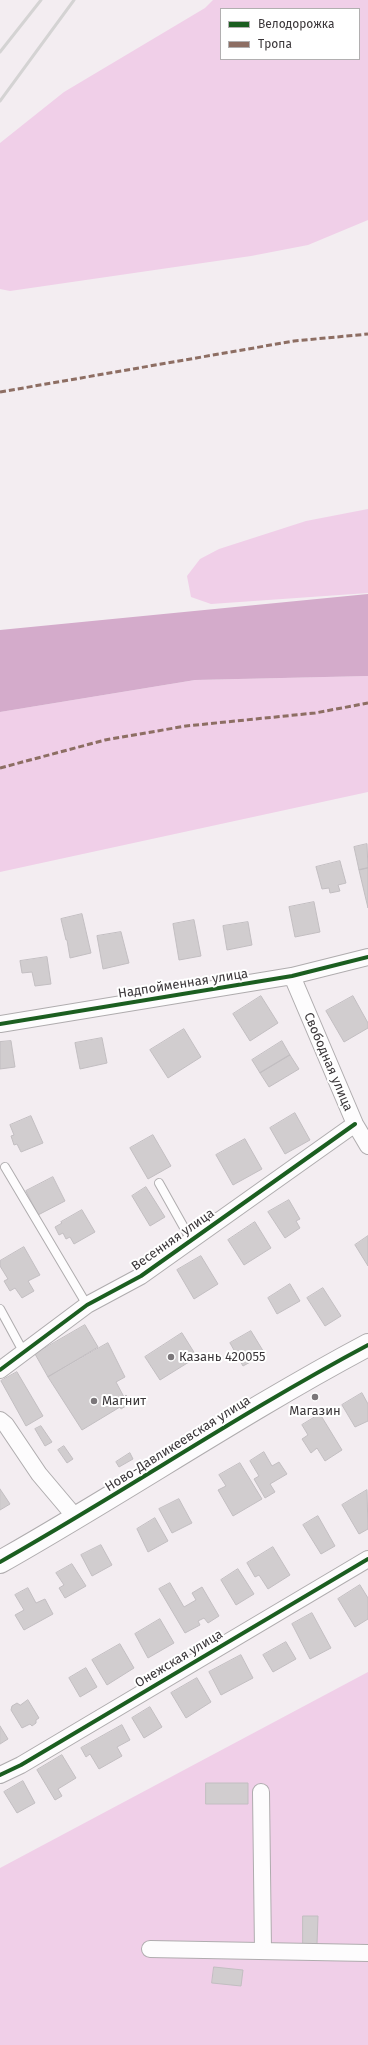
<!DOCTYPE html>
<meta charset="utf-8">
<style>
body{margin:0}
#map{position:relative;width:368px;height:2045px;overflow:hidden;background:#f3edf1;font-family:"Fira Sans",sans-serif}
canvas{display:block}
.legend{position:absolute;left:220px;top:8px;width:140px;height:52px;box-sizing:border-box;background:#fff;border:1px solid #b1afb0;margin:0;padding:5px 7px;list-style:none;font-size:12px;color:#3b373a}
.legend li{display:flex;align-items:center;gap:8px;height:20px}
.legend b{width:20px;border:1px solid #b1afb0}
</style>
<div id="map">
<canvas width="368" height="2045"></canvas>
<ul class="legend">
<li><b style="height:5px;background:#1b5e20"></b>Велодорожка</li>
<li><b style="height:5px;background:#8d6e63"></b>Тропа</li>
</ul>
</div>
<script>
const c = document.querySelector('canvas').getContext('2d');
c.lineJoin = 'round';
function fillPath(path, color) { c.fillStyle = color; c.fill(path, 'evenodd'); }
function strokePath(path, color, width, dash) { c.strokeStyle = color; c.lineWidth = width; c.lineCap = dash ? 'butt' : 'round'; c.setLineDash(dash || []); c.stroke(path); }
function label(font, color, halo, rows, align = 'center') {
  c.font = font + ' "Fira Sans",sans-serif'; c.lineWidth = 4; c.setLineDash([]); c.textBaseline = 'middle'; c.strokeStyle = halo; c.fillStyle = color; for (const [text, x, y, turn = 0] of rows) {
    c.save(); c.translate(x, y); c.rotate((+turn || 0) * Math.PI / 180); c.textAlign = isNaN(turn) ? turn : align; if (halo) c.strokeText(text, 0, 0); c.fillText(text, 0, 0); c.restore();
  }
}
fillPath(new Path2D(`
 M213,0h155v220l-60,25 -57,11 -241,35 -10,-2v-146l64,-51 141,-84zM221,9h138v50h-138z
 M368,509v84l-157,11 -20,-7 -4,-21 13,-17 19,-10 87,-28z
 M368,676v116l-368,80v-160l195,-32z
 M368,1672v373h-368v-177z`), '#f0cfe8');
fillPath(new Path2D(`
 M368,594v82l-173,4 -195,32v-82z`), '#d4abcb');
const building = new Path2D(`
 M367,844l1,24 -9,2 -5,-23z
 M340,861l6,22 -8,2 2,6 -10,2 -1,-5 -7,1 -6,-22z
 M368,868v40l-9,-38z
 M314,902l6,30 -25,5 -6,-30z
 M82,914l9,39 -21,5 -3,-18h-1l-5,-21z
 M194,920l7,36 -22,4 -6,-36z
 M248,922l4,23 -25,5 -4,-24z
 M121,932l8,31 -26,6 -6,-33z
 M47,957l4,27 -16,2 -3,-14 -10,1 -2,-12z
 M261,996l17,27 -28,18 -17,-27z
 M353,996l15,27v5l-24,14 -18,-31z
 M184,1029l17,28 -33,21 -18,-28z
 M102,1038l5,25 -27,6 -5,-26z
 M11,1041l4,26 -15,2v-27z
 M282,1041l8,14 -30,18 -8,-13z
 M290,1055l9,14 -30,18 -9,-14z
 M295,1113l15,27 -25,14 -15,-26z
 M31,1116l12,27 -22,9 -4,-8 -3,1 -3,-9 3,-1 -4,-10z
 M153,1135l18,31 -23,13 -18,-31z
 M245,1139l17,30 -29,16 -17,-30z
 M53,1177l12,24 -27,14 -12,-24z
 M146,1187l19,30 -15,9 -18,-30z
 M289,1200l11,19 -4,2 4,7 -15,10 -17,-26z
 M82,1210l13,22 -21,12 -4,-7 -4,2 -3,-6 -4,2 -4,-8 7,-4 -1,-1z
 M255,1222l16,26 -27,17 -16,-25z
 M368,1236v30l-13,-21z
 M24,1247l16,28 -12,6 6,10 -12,7 -7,-10 -5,3 -6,-10 4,-2 -8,-13v-5z
 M201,1256l17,28 -24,15 -17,-29z
 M290,1284l10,17 -23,13 -9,-16z
 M323,1288l18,28 -16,10 -18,-28z
 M85,1325l13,22 -50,30 -13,-23z
 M251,1331l14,23 -22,12 -13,-23z
 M182,1333l15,24 -37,23 -15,-23z
 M108,1343l17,34 -9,5 8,15 2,-2 5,8 -10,6 -1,-2 -38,23 -34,-53z
 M17,1372l26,44 -17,10 -25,-45z
 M362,1393l6,11v17l-13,6 -13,-22z
 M320,1414l22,36 -17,11 -8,-13 -6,5 -9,-14 6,-4 -6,-10z
 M41,1426l11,16 -7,4 -10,-17z
 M64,1446l9,13 -6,4 -9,-13z
 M264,1452l8,14 7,-4 8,12 -17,10 5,8 -10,6 -11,-19 5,-3 -9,-15z
 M130,1453l3,6 -14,8 -3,-5z
 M240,1463l22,36 -29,17 -15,-26 8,-4 -7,-11z
 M0,1489l10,15 -10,6z
 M367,1490l1,39 -9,5 -17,-29z
 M179,1499l13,24 -20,10 -13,-24z
 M318,1516l17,30 -14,8 -18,-29z
 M155,1518l13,23 -20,11 -11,-23z
 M101,1545l11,20 -20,11 -11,-21z
 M273,1547l17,28 -22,14 -9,-14 -4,2 -8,-14z
 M72,1564l14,22 -21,12 -6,-10 5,-3 -8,-12z
 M238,1569l16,25 -18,11 -15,-25z
 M170,1583l14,24 12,-7 -4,-7 10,-6 17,29 -11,7 -4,-5 -6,3 2,4 -15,8 -26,-44z
 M360,1585l8,13v21l-13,8 -17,-28z
 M28,1588l8,15 9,-4 8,15 -29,16 -9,-15 9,-5 -9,-15z
 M312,1613l19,35 -21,11 -18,-35z
 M160,1619l14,24 -26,15 -13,-24z
 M286,1642l10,17 -23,13 -10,-17z
 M120,1644l14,24 -27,17 -15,-25z
 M241,1655l12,23 -32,17 -12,-23z
 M86,1668l11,19 -17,10 -11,-19z
 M197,1678l14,24 -25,16 -15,-25z
 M28,1700l11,18 -3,2v3l-4,3 -2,-2 -8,4 -11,-18 1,-4 5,-3 3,2z
 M150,1707l12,20 -18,11 -12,-20z
 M122,1725l8,15 -13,7 5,9 -23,13 -9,-15 -4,3 -5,-9z
 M0,1726l8,13 -8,5z
 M62,1755l14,23 -18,11 4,7 -7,4 -18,-30z
 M23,1781l12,22 -18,10 -13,-21z
 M206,1783h42v21h-42z
 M303,1916h15l-1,28h-14z
 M214,1967l29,3 -2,16 -29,-3z`);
fillPath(building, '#d1cdcf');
strokePath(building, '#c2bec1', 1);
const lane = new Path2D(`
 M5,1167l82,138
 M159,1183l32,57
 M0,1309l24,44`);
const street = new Path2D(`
 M292,976l63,148 13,22
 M0,1024l292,-48 76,-19
 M0,1370l87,-65 54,-29 214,-152
 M0,1420l6,5 33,49 38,45
 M0,1775l21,-10 347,-206
 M261,1792l2,158
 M150,1949l218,4`);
const secondary = new Path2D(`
 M0,1562c124,-70 242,-150 368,-217`);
strokePath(lane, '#afacae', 10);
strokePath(street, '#afacae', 18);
strokePath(secondary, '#afacae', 24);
strokePath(lane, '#fdfcfd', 8);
strokePath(street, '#fdfcfd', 16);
strokePath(secondary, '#fdfcfd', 22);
strokePath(new Path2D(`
 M0,52l41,-52
 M0,101l74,-101`), '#d4d3d3', 3);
strokePath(new Path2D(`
 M0,392l294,-51 74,-7
 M0,768l105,-28 81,-14 129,-13 53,-10`), '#8d6e63', 3, [6, 3]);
strokePath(new Path2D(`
 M0,1024l292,-48 76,-19
 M0,1370l87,-65 54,-29 214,-152
 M0,1562c124,-70 242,-150 368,-217
 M0,1775l21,-10 347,-206`), '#1b5e20', 4);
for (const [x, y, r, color] of [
 [171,1357,4,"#7b777a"],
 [315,1397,4,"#7b777a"],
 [94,1401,4,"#7b777a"]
]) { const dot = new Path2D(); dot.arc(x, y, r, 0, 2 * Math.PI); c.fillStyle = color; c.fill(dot); strokePath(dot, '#fff', 1.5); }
label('13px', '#3b373a', '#fff', [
 ["Надпойменная улица",183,984,-9],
 ["Свободная улица",328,1062,67],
 ["Весенняя улица",173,1240,-35],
 ["Ново-Давликеевская улица",178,1444,-32],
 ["Онежская улица",179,1659,-31]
]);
label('13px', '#3b373a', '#fff', [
 ["Казань 420055",179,1357],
 ["Магнит",102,1401],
 ["Магазин",315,1411,"center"]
], 'left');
</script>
